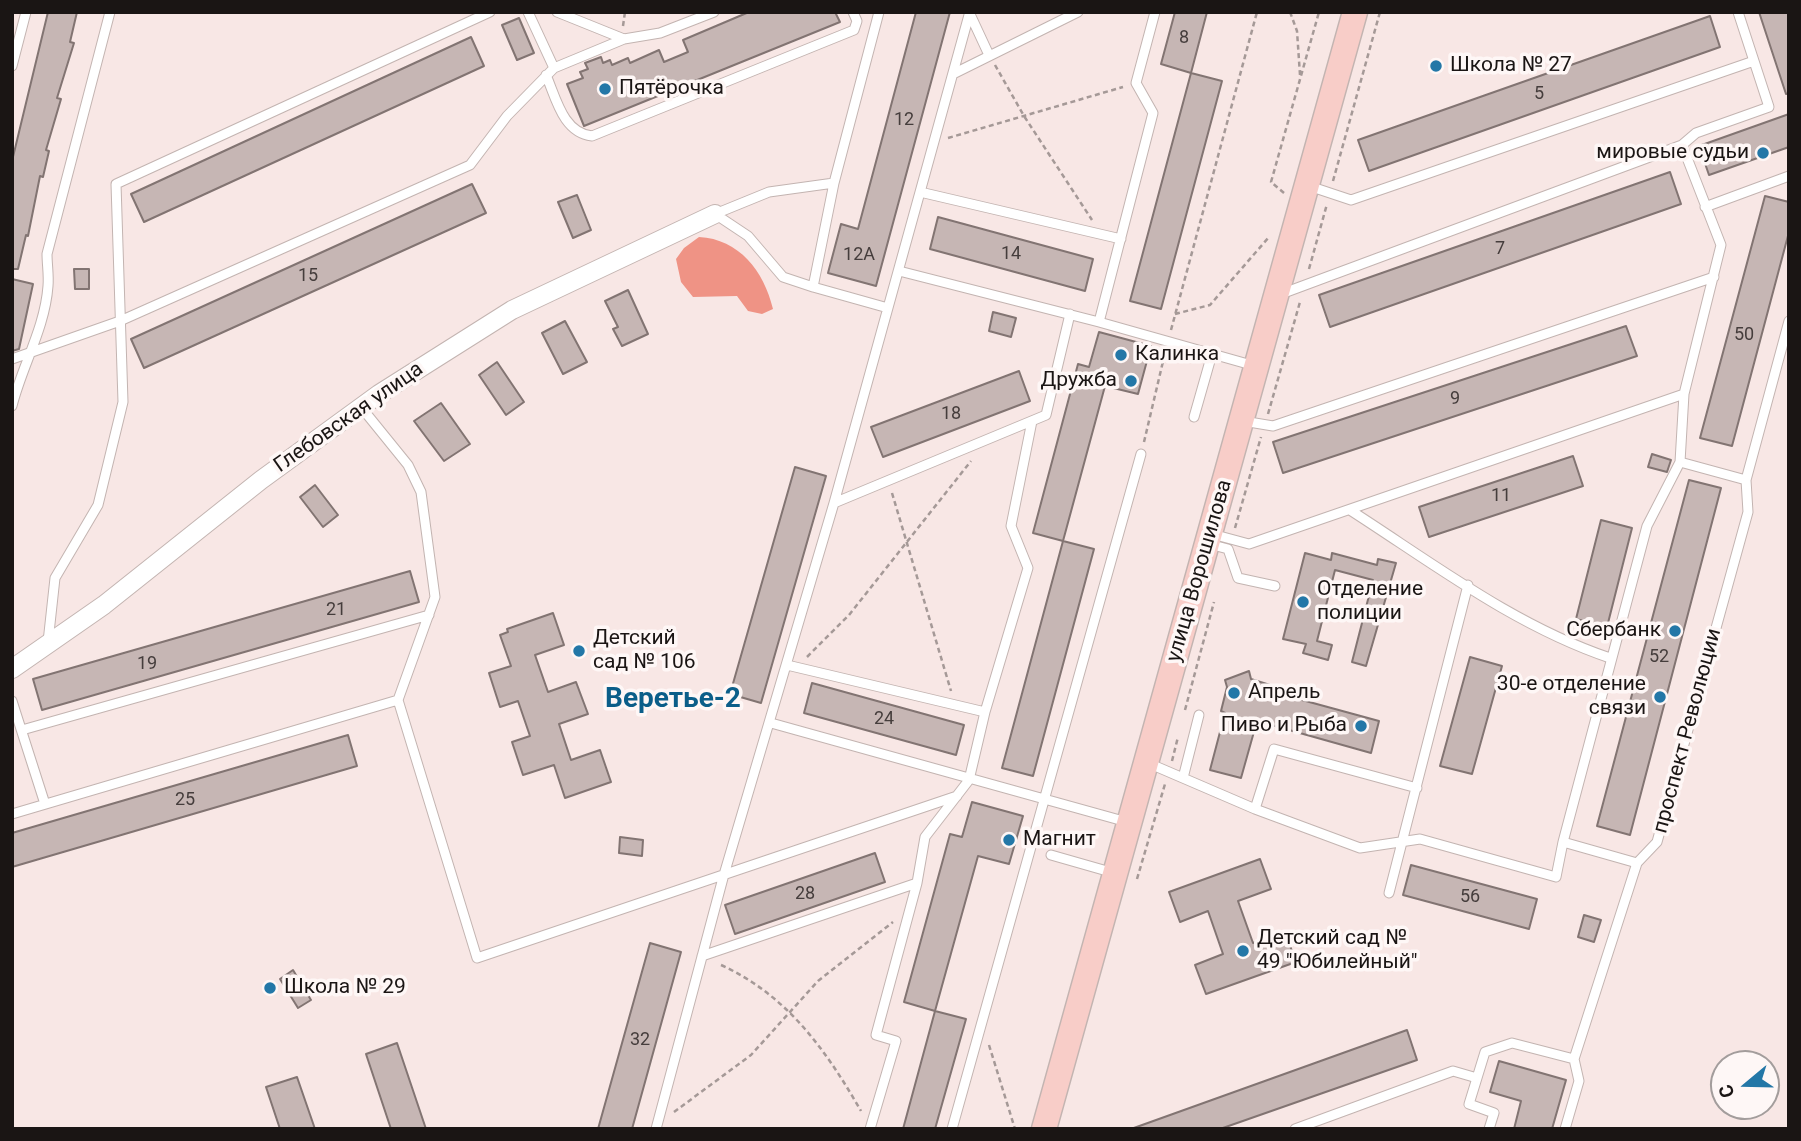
<!DOCTYPE html>
<meta charset="utf-8">
<style>
body{margin:0}
#map{position:relative;width:1801px;height:1141px;overflow:hidden;background:#f8e7e5;font-family:Roboto,sans-serif}
canvas{display:block}
.frame{position:absolute;inset:0;border:14px solid #1a1514;pointer-events:none}
.north{position:absolute;left:1710px;top:1050px;width:70px;height:70px;box-sizing:border-box;background:#fef7f6;border:2px solid #a39d9c;border-radius:50%;rotate:251deg;font-size:19px;font-weight:700;line-height:28px;text-align:center;color:#1a1514}
.north::after{content:'';display:block;margin:auto;width:24px;height:32px;background:#2377a7;clip-path:polygon(50% 0,100% 100%,50% 72%,0 100%)}
</style>
<div id="map">
<canvas width="1801" height="1141"></canvas>
<div class="frame"></div>
<div class="north">С</div>
</div>
<script>
const c = document.querySelector('canvas').getContext('2d');
c.lineJoin = 'round';
function fillPath(path, color) { c.fillStyle = color; c.fill(path, 'evenodd'); }
function strokePath(path, color, width, dash) { c.strokeStyle = color; c.lineWidth = width; c.lineCap = dash ? 'butt' : 'round'; c.setLineDash(dash || []); c.stroke(path); }
function label(font, color, halo, rows, align = 'center') {
  c.font = font + ' Roboto,sans-serif'; c.lineWidth = 7; c.setLineDash([]); c.textBaseline = 'middle'; c.strokeStyle = halo; c.fillStyle = color; for (const [text, x, y, turn = 0] of rows) {
    c.save(); c.translate(x, y); c.rotate((+turn || 0) * Math.PI / 180); c.textAlign = isNaN(turn) ? turn : align; if (halo) c.strokeText(text, 0, 0); c.fillText(text, 0, 0); c.restore();
  }
}
fillPath(new Path2D(`
 M699,237c40,2 65,34 74,72l-11,5 -14,-3 -11,-15 -44,1 -12,-15 -5,-23 8,-11z`), '#ef9385');
const building = new Path2D(`
 M48,12h29l-7,30 4,1 -17,55 4,1 -15,51 3,1 -6,26 -3,-1 -12,60 -2,-1 -8,34h-6v-108z
 M749,12h86l5,10 -256,104 -17,-42 16,-6 -3,-6 8,-3 -3,-6 16,-6 2,6 7,-3 2,5 16,-7 2,5 29,-13 5,12 24,-10 -5,-12z
 M916,12h34l-74,274 -48,-13 13,-49 17,5z
 M1175,12h32l-16,61 -30,-9z
 M1759,12h30v81l-3,1z
 M1710,16l10,31 -351,124 -11,-31z
 M519,18l15,35 -17,7 -15,-35z
 M471,37l13,29 -340,156 -13,-28z
 M1191,73l31,8 -61,228 -31,-8z
 M1789,114v33l-80,28 -10,-29z
 M1670,172l11,32 -351,123 -11,-32z
 M472,184l14,29 -342,155 -13,-29z
 M577,195l14,35 -18,8 -15,-36z
 M1765,196l24,6v30l-57,214 -32,-8z
 M938,217l155,42 -8,32 -155,-42z
 M74,269h15v20h-14z
 M12,279l21,5 -14,65 -7,2z
 M628,290l20,44 -26,12 -9,-17 5,-2 -13,-26z
 M993,312l23,6 -5,19 -22,-6z
 M565,321l22,41 -24,12 -21,-41z
 M1626,326l11,30 -354,117 -10,-31z
 M1099,332l52,14 -13,48 -33,-8 -42,155 -30,-8 45,-169 11,3z
 M497,362l27,40 -18,13 -27,-40z
 M1019,371l11,30 -147,56 -12,-30z
 M441,403l29,41 -26,17 -30,-40z
 M1652,454l19,6 -4,12 -19,-5z
 M1573,456l10,30 -154,51 -10,-30z
 M795,467l31,9 -65,227 -31,-9z
 M1689,480l32,8 -91,347 -33,-9z
 M315,485l23,30 -15,12 -23,-30z
 M1601,520l31,8 -25,99 -31,-8z
 M1063,541l31,8 -61,227 -31,-8z
 M1305,553l26,7 1,-7 45,12 1,-6 18,4 -30,103 -14,-4 21,-82 -38,-10 -18,71 15,4 -4,15 -25,-7 3,-9 -23,-5z
 M410,571l9,31 -377,108 -9,-31z
 M553,613l11,32 -29,10 13,37 28,-10 12,32 -29,10 12,36 29,-10 11,32 -46,16 -11,-33 -31,10 -11,-33 18,-6 -12,-35 -18,6 -11,-34 22,-7 -11,-31 8,-3 -1,-3z
 M1470,657l32,9 -30,108 -32,-8z
 M1249,671l2,8 19,6 -1,6 110,30 -8,32 -114,-32 -16,57 -31,-8 15,-57 -4,-2 6,-24 -2,-7z
 M812,683l152,42 -8,30 -152,-42z
 M348,735l9,31 -345,101v-34z
 M972,802l51,14 -14,48 -31,-8 -43,155 -31,-9 46,-168 12,3z
 M620,837l23,3 -1,16 -23,-3z
 M875,853l10,29 -150,52 -10,-29z
 M1260,859l11,30 -33,12 15,42 32,-11 11,30 -90,32 -11,-29 28,-11 -15,-43 -28,11 -11,-30z
 M1411,865l126,34 -8,30 -126,-34z
 M1584,915l17,5 -7,22 -16,-5z
 M650,943l31,9 -49,177h-34z
 M293,970l18,30 -13,8 -18,-29z
 M935,1011l31,8 -31,110h-32z
 M1407,1030l10,30 -197,69h-89z
 M397,1043l29,86h-35l-25,-75z
 M1499,1061l67,19 -14,49h-38l7,-28 -31,-9z
 M297,1077l18,52h-35l-14,-42z`);
fillPath(building, '#c6b6b4');
strokePath(building, '#827472', 2);
const service = new Path2D(`
 M557,12l67,27
 M879,12l-45,171 -21,104 75,21
 M969,12l20,43
 M12,66l14,-54
 M554,68l70,-29 36,-6 54,-21
 M953,74l125,-62
 M546,75c10,23 17,58 46,61l262,-106 3,-9 -4,-9
 M1309,186l42,14 403,-139
 M920,192l201,47
 M1705,207l84,-31
 M715,214l54,-22 65,-9
 M715,214l33,22 35,41 30,10
 M899,271l200,51 156,44
 M1281,294l401,-149 14,-12 73,-26 -31,-95
 M1099,322l54,-209 -17,-30 19,-71
 M12,359l108,-38 350,-156 37,-49 47,-48 -26,-56
 M12,406c10,-40 33,-78 36,-120 1,-10 -1,-22 -1,-32l63,-242
 M361,407l47,58 13,27 14,105 -37,103 79,258 480,-162
 M1194,417l18,-63
 M1243,421l30,5 441,-149
 M1680,462l66,18
 M834,503l212,-88 24,-101
 M1350,510c84,54 165,116 260,148
 M1212,534l37,10 435,-150
 M1209,544l19,5 10,29 37,8
 M48,642l7,-64 43,-73 25,-103 -7,-218 374,-172
 M787,665l198,47 -16,68 -44,57 -8,46
 M12,701l33,103
 M985,712l43,-144 -17,-42 21,-105
 M771,723l356,99
 M22,730l407,-115
 M1148,763l107,46 105,39 60,-9 136,38 7,-35 74,21
 M1183,778l16,-63
 M1255,809l19,-60 143,39
 M12,814l386,-114
 M1563,842l84,-316 33,-64 4,-68 37,-149 -39,-100
 M1051,855l63,18
 M1389,893l79,-308
 M702,956l215,-73 -41,152 20,6 -26,88
 M1477,1078l-8,26 25,9 -5,16
 M656,1129l67,-251 111,-375 135,-488
 M952,1129l189,-675
 M1295,1129l158,-58 24,7 8,-26 27,-9 62,16
 M1565,1129l14,-48 -5,-22 63,-196 20,-21 91,-330 -2,-32 43,-159`);
const minor = new Path2D(`
 M12,669l92,-64 157,-125 118,-86 133,-84 203,-96`);
const secondary = new Path2D(`
 M1044,1129l311,-1117`);
strokePath(service, '#c3b4b1', 11);
strokePath(minor, '#c3b4b1', 20);
strokePath(secondary, '#c3b4b1', 27);
strokePath(new Path2D(`
 M1290,12l7,19 3,44
 M623,26l2,-14
 M995,65l29,51 68,104
 M948,138l175,-51
 M1333,181l47,-169
 M1284,193l-13,-11 48,-170
 M1309,269l18,-65
 M1175,314l35,-9 59,-68
 M1171,330l86,-318
 M1268,414l32,-112
 M1144,442l21,-89
 M892,493l59,198
 M1235,528l26,-91
 M807,657l42,-42 122,-154
 M1185,710l29,-108
 M1172,761l6,-24
 M1137,879l28,-95
 M721,965c66,30 105,85 140,146
 M989,1045l26,84
 M674,1112l77,-57 67,-74 75,-59`), '#a59997', 2.5, [5, 3.5]);
strokePath(service, '#fff', 9);
strokePath(minor, '#fff', 18);
strokePath(secondary, '#f8cdc8', 24);
for (const [x, y, r, color] of [
 [1436,66,7,"#2377a7"],
 [605,89,7,"#2377a7"],
 [1763,153,7,"#2377a7"],
 [1121,355,7,"#2377a7"],
 [1131,381,7,"#2377a7"],
 [1303,602,7,"#2377a7"],
 [1675,631,7,"#2377a7"],
 [579,651,7,"#2377a7"],
 [1234,693,7,"#2377a7"],
 [1660,697,7,"#2377a7"],
 [1361,726,7,"#2377a7"],
 [1009,840,7,"#2377a7"],
 [1243,951,7,"#2377a7"],
 [270,988,7,"#2377a7"]
]) { const dot = new Path2D(); dot.arc(x, y, r, 0, 2 * Math.PI); c.fillStyle = color; c.fill(dot); strokePath(dot, '#fef7f6', 2.5); }
label('18px', '#453d3c', null, [
 ["8",1184,38],
 ["5",1539,94],
 ["12",904,120],
 ["7",1500,249],
 ["14",1011,254],
 ["12А",859,255],
 ["15",308,276],
 ["50",1744,335],
 ["9",1455,399],
 ["18",951,414],
 ["11",1501,496],
 ["21",336,610],
 ["52",1659,657],
 ["19",147,664],
 ["24",884,719],
 ["25",185,800],
 ["28",805,894],
 ["56",1470,897],
 ["32",640,1040]
]);
label('21px', '#1a1514', '#fef7f6', [
 ["Школа № 27",1450,66],
 ["Пятёрочка",619,89],
 ["мировые судьи",1749,153,"right"],
 ["Калинка",1135,355],
 ["Дружба",1117,381,"right"],
 ["Отделение",1317,590],
 ["полиции",1317,614],
 ["Сбербанк",1661,631,"right"],
 ["Детский",593,639],
 ["сад № 106",593,663],
 ["30-е отделение",1646,685,"right"],
 ["связи",1646,709,"right"],
 ["Апрель",1248,693],
 ["Пиво и Рыба",1347,726,"right"],
 ["Магнит",1023,840],
 ["Детский сад №",1257,939],
 ["49 \"Юбилейный\"",1257,963],
 ["Школа № 29",284,988]
], 'left');
label('21px', '#1a1514', '#fef7f6', [
 ["Глебовская улица",349,418,-35],
 ["улица Ворошилова",1200,571,-74],
 ["проспект Революции",1688,731,-75]
]);
label('bold 28px', '#0b5e89', '#fef7f6', [
 ["Веретье-2",673,700]
]);
</script>
